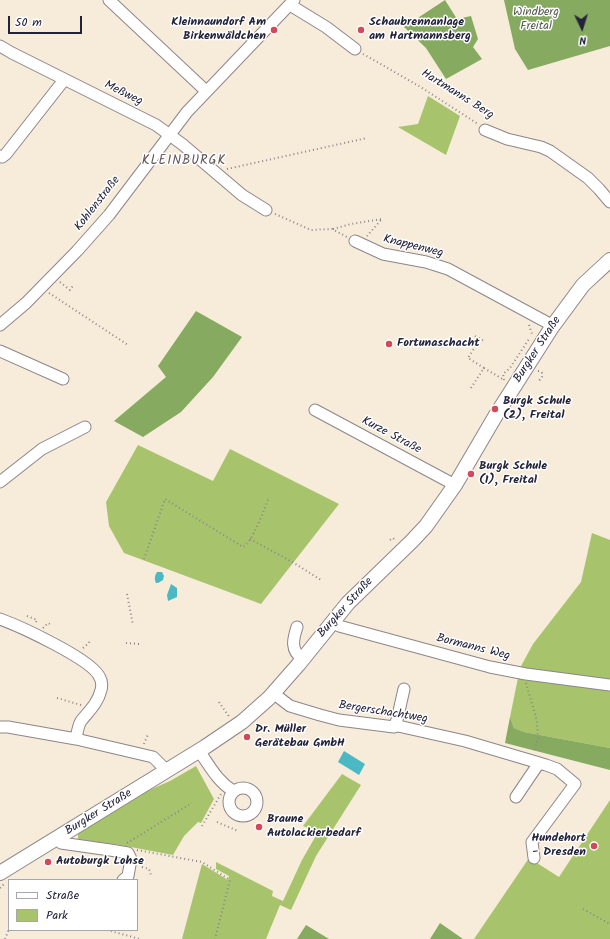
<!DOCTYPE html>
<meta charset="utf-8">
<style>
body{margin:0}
#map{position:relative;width:610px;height:939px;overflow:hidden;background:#f7ebd9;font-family:Kalam,sans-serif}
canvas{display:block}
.legend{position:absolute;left:8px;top:879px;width:130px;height:52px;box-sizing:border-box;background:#fff;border:1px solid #a7a7b1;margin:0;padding:5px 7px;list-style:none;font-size:12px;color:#22223b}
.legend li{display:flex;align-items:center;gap:8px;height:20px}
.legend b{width:20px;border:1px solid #a7a7b1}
.north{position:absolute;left:562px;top:8px;width:40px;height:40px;-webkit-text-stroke:3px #fff;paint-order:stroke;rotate:176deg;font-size:11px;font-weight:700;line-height:16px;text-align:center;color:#22223b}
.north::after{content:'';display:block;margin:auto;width:14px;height:18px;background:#22223b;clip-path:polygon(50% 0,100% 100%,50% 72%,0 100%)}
.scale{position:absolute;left:8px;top:16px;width:74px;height:18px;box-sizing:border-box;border:2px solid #22223b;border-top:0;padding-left:5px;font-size:12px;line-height:14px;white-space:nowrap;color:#22223b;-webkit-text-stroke:3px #fff;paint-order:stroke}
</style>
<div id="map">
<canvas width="610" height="939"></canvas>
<ul class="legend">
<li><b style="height:5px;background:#fff"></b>Straße</li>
<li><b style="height:11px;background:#a7c46c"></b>Park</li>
</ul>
<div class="north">N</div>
<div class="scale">50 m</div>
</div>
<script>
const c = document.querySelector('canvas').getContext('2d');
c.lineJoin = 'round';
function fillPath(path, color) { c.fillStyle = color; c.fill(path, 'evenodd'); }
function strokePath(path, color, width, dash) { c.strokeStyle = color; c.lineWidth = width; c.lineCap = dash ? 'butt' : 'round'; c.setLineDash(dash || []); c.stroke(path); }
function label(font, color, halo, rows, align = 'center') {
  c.font = font + ' Kalam,sans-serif'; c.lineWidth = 3; c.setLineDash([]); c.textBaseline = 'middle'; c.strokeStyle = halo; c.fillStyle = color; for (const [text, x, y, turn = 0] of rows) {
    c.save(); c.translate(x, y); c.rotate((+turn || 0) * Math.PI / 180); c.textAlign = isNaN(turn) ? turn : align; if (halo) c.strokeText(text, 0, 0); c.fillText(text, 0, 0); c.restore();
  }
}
fillPath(new Path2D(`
 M428,96l32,20 -14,39 -48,-28 20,-3z
 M138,445l75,36 17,-32 109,55 -78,100 -137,-51 -15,-27 -3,-24z
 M592,533l18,7v208l-86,-16 -10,-4 -4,-11 10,-49 13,-24 48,-62z
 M196,766l18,33 -13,24 -3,-1 -14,14 -11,19 -53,-10 -42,-5v-7l69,-42 23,-10z
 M342,774l19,11 -45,71 -25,54 -11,-5 -14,34h-84l20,-75 26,16 1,-4 -13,-7v-7l57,29 -1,5 11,5 19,-41 16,-28 -15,-6z
 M610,800v139h-136l55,-81 30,19z`), '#a7c46c');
fillPath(new Path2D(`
 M445,0l12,19 14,-3 7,23 -5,8 9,12 -36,20 -20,-31 -22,-21z
 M504,0h106v46l-82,24 -13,-21z
 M196,311l46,26 -29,40 -32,35 -38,25 -29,-16 52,-44 -8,-11z
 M510,717l4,11 10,4 86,16v22l-105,-27z
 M440,923l23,16h-33z
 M306,925l23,14h-32z`), '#85aa60');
fillPath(new Path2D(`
 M157,572h5l2,4 -1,4 -5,3h-2c-2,-4 -1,-8 1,-11z
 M171,584l6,4v9l-9,4 -1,-6z
 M344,751l21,13 -6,11 -21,-13z`), '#4bb9c4');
const minor = new Path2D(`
 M109,0l97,91
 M290,5l36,22 29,22
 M0,46l12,7 144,72 26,19 60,51 24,15
 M485,130l22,9 34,8 9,4 38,27 11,11 11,13
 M0,156l2,1 4,-3 58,-74
 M355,241l28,13 43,8 22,7 100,54 4,4
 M0,325l26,-22 51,-52 32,-36 78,-103 107,-112
 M0,351l63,28
 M315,410l140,75
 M0,482l42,-33 43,-22
 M0,619c19,7 94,41 100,59 2,3 2,9 1,12 -3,13 -12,21 -20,31 -3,5 -4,12 -5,18
 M333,620l6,6 151,41 36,7 84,11
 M297,627c-4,12 -7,24 6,32
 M273,693l17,13 30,9 19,5 55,7 4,-1 67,15 81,24 11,4 18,15 -43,58 2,16
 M0,727h8l68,12 77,18 14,14
 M394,727l3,-7 7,-31
 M199,751c11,15 18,30 34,40
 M229 802a14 14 0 1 1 28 0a14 14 0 1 1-28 0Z
 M516,797l23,-34
 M57,838l4,5 49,7 18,3 3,6 -3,17 -5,4`);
const major = new Path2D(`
 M0,873l205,-126 37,-25 27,-24 29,-33 50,-62 64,-62 14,-15 29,-41 41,-70 56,-88 31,-42 27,-25`);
strokePath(minor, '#8c868a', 13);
strokePath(major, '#8c868a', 16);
strokePath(new Path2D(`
 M363,54l56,32 59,38
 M227,169l140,-31
 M275,214l36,16 21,-1 15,8
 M333,229l18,-5 31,-5 -15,17
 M60,282l10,8 4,-6
 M49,293l79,52
 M529,325l3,9 -1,2
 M475,336l9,5
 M484,368l20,12
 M538,371h2l2,2v4l-4,5
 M504,380l-1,-6 7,-6 19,-29
 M471,388l13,-20 -16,-10 12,-19
 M250,539l44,24 27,17
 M390,540l3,-2 3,3
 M144,559l21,-60 78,48c9,-4 22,-39 26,-50
 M127,594l6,31
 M27,616l10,4 -2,4
 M43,628l5,-5 4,2
 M126,643l13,1
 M83,648l6,-5 1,-4
 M526,683l11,38 1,17 -4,14
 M57,698l24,7
 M219,702l11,16
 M144,744l4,-10
 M217,822l21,9
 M202,826l19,-32
 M127,843l65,-40
 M137,850l65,12 28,18 -15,59
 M142,867l7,2 2,6
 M0,888l4,-4
 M583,909l27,15
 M107,930l33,9
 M5,939l4,-10`), '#8c868a', 2, [1, 3]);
strokePath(minor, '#fff', 11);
strokePath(major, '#fff', 14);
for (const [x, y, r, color] of [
 [274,30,4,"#d1495b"],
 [361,30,4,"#d1495b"],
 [389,344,4,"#d1495b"],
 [495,409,4,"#d1495b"],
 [471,474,4,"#d1495b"],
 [247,737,4,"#d1495b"],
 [259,827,4,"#d1495b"],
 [594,846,4,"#d1495b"],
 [48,862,4,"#d1495b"]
]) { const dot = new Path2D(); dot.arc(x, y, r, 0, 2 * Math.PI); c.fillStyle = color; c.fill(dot); strokePath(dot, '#fff', 1.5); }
label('12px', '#515b4c', '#fff', [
 ["Windberg",536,13],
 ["Freital",536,27]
]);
label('bold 12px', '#22223b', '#fff', [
 ["Kleinnaundorf Am",266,23,"right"],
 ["Birkenwäldchen",266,37,"right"],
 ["Schaubrennanlage",369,23],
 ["am Hartmannsberg",369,37],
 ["Fortunaschacht",397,344],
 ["Burgk Schule",503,402],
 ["(2), Freital",503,416],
 ["Burgk Schule",479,467],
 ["(1), Freital",479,481],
 ["Dr. Müller",255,730],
 ["Gerätebau GmbH",255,744],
 ["Braune",267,820],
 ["Autolackierbedarf",267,834],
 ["Hundehort",586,839,"right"],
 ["- Dresden",586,853,"right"],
 ["Autoburgk Lohse",56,862]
], 'left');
label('12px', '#22223b', '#fff', [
 ["Meßweg",123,94,26],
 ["Hartmanns Berg",457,95,32],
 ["Kohlenstraße",98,204,-52],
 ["Knappenweg",413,247,14],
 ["Burgker Straße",538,350,-57],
 ["Kurze Straße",391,436,28],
 ["Burgker Straße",346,608,-48],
 ["Bormanns Weg",473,648,14],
 ["Bergerschachtweg",383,713,9],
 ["Burgker Straße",99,813,-32]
]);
c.letterSpacing = '1px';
label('13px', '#605458', '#fff', [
 ["KLEINBURGK",184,162]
]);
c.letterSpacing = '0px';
</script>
